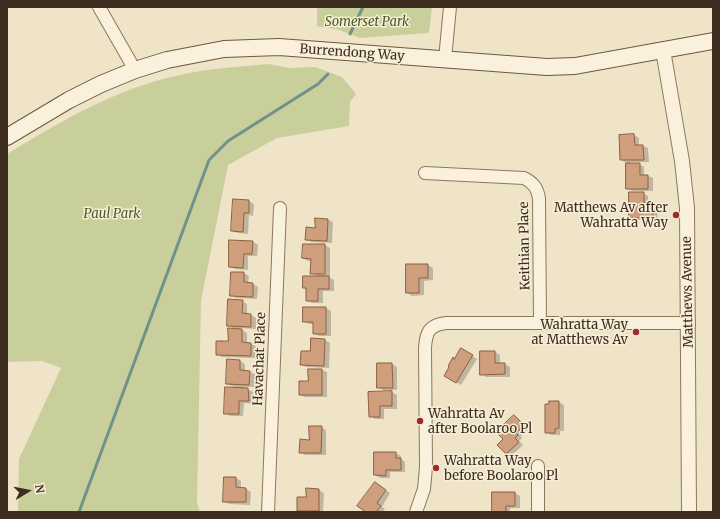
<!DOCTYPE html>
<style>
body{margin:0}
#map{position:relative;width:720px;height:519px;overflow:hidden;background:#f0e4c8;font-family:Merriweather,serif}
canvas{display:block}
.frame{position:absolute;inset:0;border:8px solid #3d2e20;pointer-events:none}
.north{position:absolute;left:8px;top:471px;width:40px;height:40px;-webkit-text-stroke:3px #f7eed8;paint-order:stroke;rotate:80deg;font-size:11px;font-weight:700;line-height:16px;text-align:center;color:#3d2e20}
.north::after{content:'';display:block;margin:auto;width:14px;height:18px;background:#3d2e20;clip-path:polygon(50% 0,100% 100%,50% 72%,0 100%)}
</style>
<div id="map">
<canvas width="720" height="519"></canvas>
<div class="frame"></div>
<div class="north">N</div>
</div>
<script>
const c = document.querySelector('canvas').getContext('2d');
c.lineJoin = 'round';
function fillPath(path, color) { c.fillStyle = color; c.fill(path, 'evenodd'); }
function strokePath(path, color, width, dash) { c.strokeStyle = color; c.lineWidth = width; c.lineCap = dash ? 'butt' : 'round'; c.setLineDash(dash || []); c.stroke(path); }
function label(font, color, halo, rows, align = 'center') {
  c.font = font + ' Merriweather,serif'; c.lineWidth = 3; c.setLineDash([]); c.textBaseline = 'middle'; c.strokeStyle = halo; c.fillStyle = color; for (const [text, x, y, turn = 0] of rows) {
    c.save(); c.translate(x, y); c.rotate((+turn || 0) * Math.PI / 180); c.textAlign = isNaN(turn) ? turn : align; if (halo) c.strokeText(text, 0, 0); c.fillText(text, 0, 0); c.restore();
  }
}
fillPath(new Path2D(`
 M317,7h115l-3,26 -69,5 -21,-8 -22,-4z
 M268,64l22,4 25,-1 27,10 14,17 -6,8 -1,24 -72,12 -49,27 -27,136 -4,202 3,9h-182l1,-53 42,-91 -19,-7 -35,1v-208c56,-34 108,-65 173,-79 29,-7 59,-8 88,-11z`), '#c9cf9b');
fillPath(new Path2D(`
 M634,135l5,3v8h4l5,2 1,14h-19v2h9l5,3v9h4l5,2v13h-21l-5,-3v-25l-6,-3z
 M643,193l5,3v8h4l5,3 1,13h-23l-5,-3z
 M234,200l15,1 5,3 -1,12 -4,-1 -1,19 -11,-1 -5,-3z
 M328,220l5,2 -1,21 -21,-1 -5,-3 10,-10z
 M253,242l5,3 -1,11h-9v14l-13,-1 -5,-2z
 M325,245l5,3v30l4,2v11h-11v12h-11l-5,-3v-10l-3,-2 15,-11 -8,-4 1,-12h-4l-5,-3z
 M428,265l5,3v12l-9,1v14l-12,1 -5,-3z
 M244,273l5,3 -1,8h5l5,3 -1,12 -21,-1 -5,-3z
 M242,301l5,3v10l4,1 5,3v11l-17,-1 8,5v10l4,1 5,2 -1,12 -33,-1 -5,-3 12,-12 7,-12 -8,-5z
 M304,308h22l5,3v25h-12l-5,-3v-9h-5l-5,-3z
 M325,340l5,3 -1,25 -23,-1 -5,-3z
 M461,349l16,10 -16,26 -16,-9z
 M495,352l5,3v9h5l5,3v10h-24l-5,-3z
 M240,361l5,3v7l5,1 5,2 -1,13h-10l9,5 1,12 -10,-1 -1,13h-13l-5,-3 11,-25 -9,-4z
 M378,364h14l5,3v23h-14l-5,-3z
 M322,370l5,2v25h-22l-5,-2z
 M392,392l5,3v14h-13v10h-9l-5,-3z
 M559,402l5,3v26h-4v4h-9l-5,-3z
 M514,416l5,3 9,10 -7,7 1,2 -3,3 4,4 -12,11 -5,-3 -2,-14z
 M321,427l5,3v25h-21l-5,-3z
 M396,453l5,3v3l4,3v10h-15v6h-10l-5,-3z
 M225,478h11l5,3v8h5l5,3 -1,13 -21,-1 -5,-3z
 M380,486l10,7 -8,14 3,2 -2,3h-15z
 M319,490l5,3 -1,19h-22l-3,-2 9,-12z
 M515,493l5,3v12h-10v4h-17z`), '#0003');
strokePath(new Path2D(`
 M350,34l13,-27
 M79,512l130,-352 19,-19 90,-57 10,-10`), '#6f938a', 3);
const building = new Path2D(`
 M634,134l1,11h8l1,15h-24l-1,-25z
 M626,163h14v12h8v14h-22z
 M629,192h15v11h9v15h-24z
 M233,199l16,1v13h-5l-1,19 -12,-1z
 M315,218l13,1 -1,22 -22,-1 1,-13 9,1z
 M229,240l24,1 -1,13h-8l-1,14 -14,-1z
 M303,244h22v30h-15l1,-15 -9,-1z
 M406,264h22v14h-9v15h-13z
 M231,272h13v10l9,1v14l-23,-1z
 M303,276h26v13h-11v12h-12v-13h-3z
 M228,299l15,1 -1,13 9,1v13l-24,-1z
 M303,307h23v27h-13v-12h-10z
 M228,328l14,1v13l9,1v13l-35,-1v-14h12z
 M311,338l14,1 -1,27 -24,-1 1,-14h9z
 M461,348l12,7 -17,28 -12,-7 5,-9 -1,-1 5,-9 1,2z
 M480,351h15v12h10v11l-25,1z
 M227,359l13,1v10l10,1 -1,14 -23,-1z
 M377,363h15l1,25h-16z
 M308,369h14v26h-23v-14h9z
 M225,387l23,1 1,13h-10v13h-15z
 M392,391v15h-12v11h-11l-1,-25z
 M549,401h10v27l-4,1v4h-10v-29h4z
 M514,415l10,10 -8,8 2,2 -3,3 4,4 -13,12 -9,-9 6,-6 -7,-7z
 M309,426h13l-1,27h-22l1,-14 9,1z
 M374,452h22v6h5v12h-15v6l-12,-1z
 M224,477h12v10l10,1v14h-23z
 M375,482l11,8 -9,13 4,3 -5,6h-10l-9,-6z
 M306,488l13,1v22h-22v-14h9z
 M492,492h23v14h-9v6h-14z`);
fillPath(building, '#cf9f7d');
strokePath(building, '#8d5f41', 1);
const minor = new Path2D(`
 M99,7l36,63
 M445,59l5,-52
 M425,173l99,5c10,5 13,10 15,20l1,124
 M268,512l12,-304
 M416,512l8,-23 2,-22 -1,-119c1,-16 4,-23 21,-25h243
 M538,512v-46`);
const tertiary = new Path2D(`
 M663,50l19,111 5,47 2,304`);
const secondary = new Path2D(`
 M7,137l62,-37 32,-16 34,-14 32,-10 57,-11 55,-2 268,20 28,-1 138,-25`);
strokePath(minor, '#8d765c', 14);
strokePath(tertiary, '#8d765c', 16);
strokePath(secondary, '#6f573f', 18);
strokePath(minor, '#faf1dc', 12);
strokePath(tertiary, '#faf1dc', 14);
strokePath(secondary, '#faf1dc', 16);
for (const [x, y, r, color] of [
 [676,215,4,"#9e2a2b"],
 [636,332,4,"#9e2a2b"],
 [420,421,4,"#9e2a2b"],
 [436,468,4,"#9e2a2b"]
]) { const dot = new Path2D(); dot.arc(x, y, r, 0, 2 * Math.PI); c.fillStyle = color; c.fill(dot); strokePath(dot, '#f7eed8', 1.5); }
label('italic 13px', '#4d5a26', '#f7eed8', [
 ["Somerset Park",367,22],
 ["Paul Park",112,214]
]);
label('13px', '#3d2e20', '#f7eed8', [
 ["Burrendong Way",352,53,4],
 ["Keithian Place",525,246,-91],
 ["Matthews Avenue",688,292,-91],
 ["Havachat Place",260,359,-88]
]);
label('13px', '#3d2e20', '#f7eed8', [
 ["Matthews Av after",668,208],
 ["Wahratta Way",668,223],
 ["Wahratta Way",628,325],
 ["at Matthews Av",628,340],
 ["Wahratta Av",428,414,"left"],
 ["after Boolaroo Pl",428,429,"left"],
 ["Wahratta Way",444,461,"left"],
 ["before Boolaroo Pl",444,476,"left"]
], 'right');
</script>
